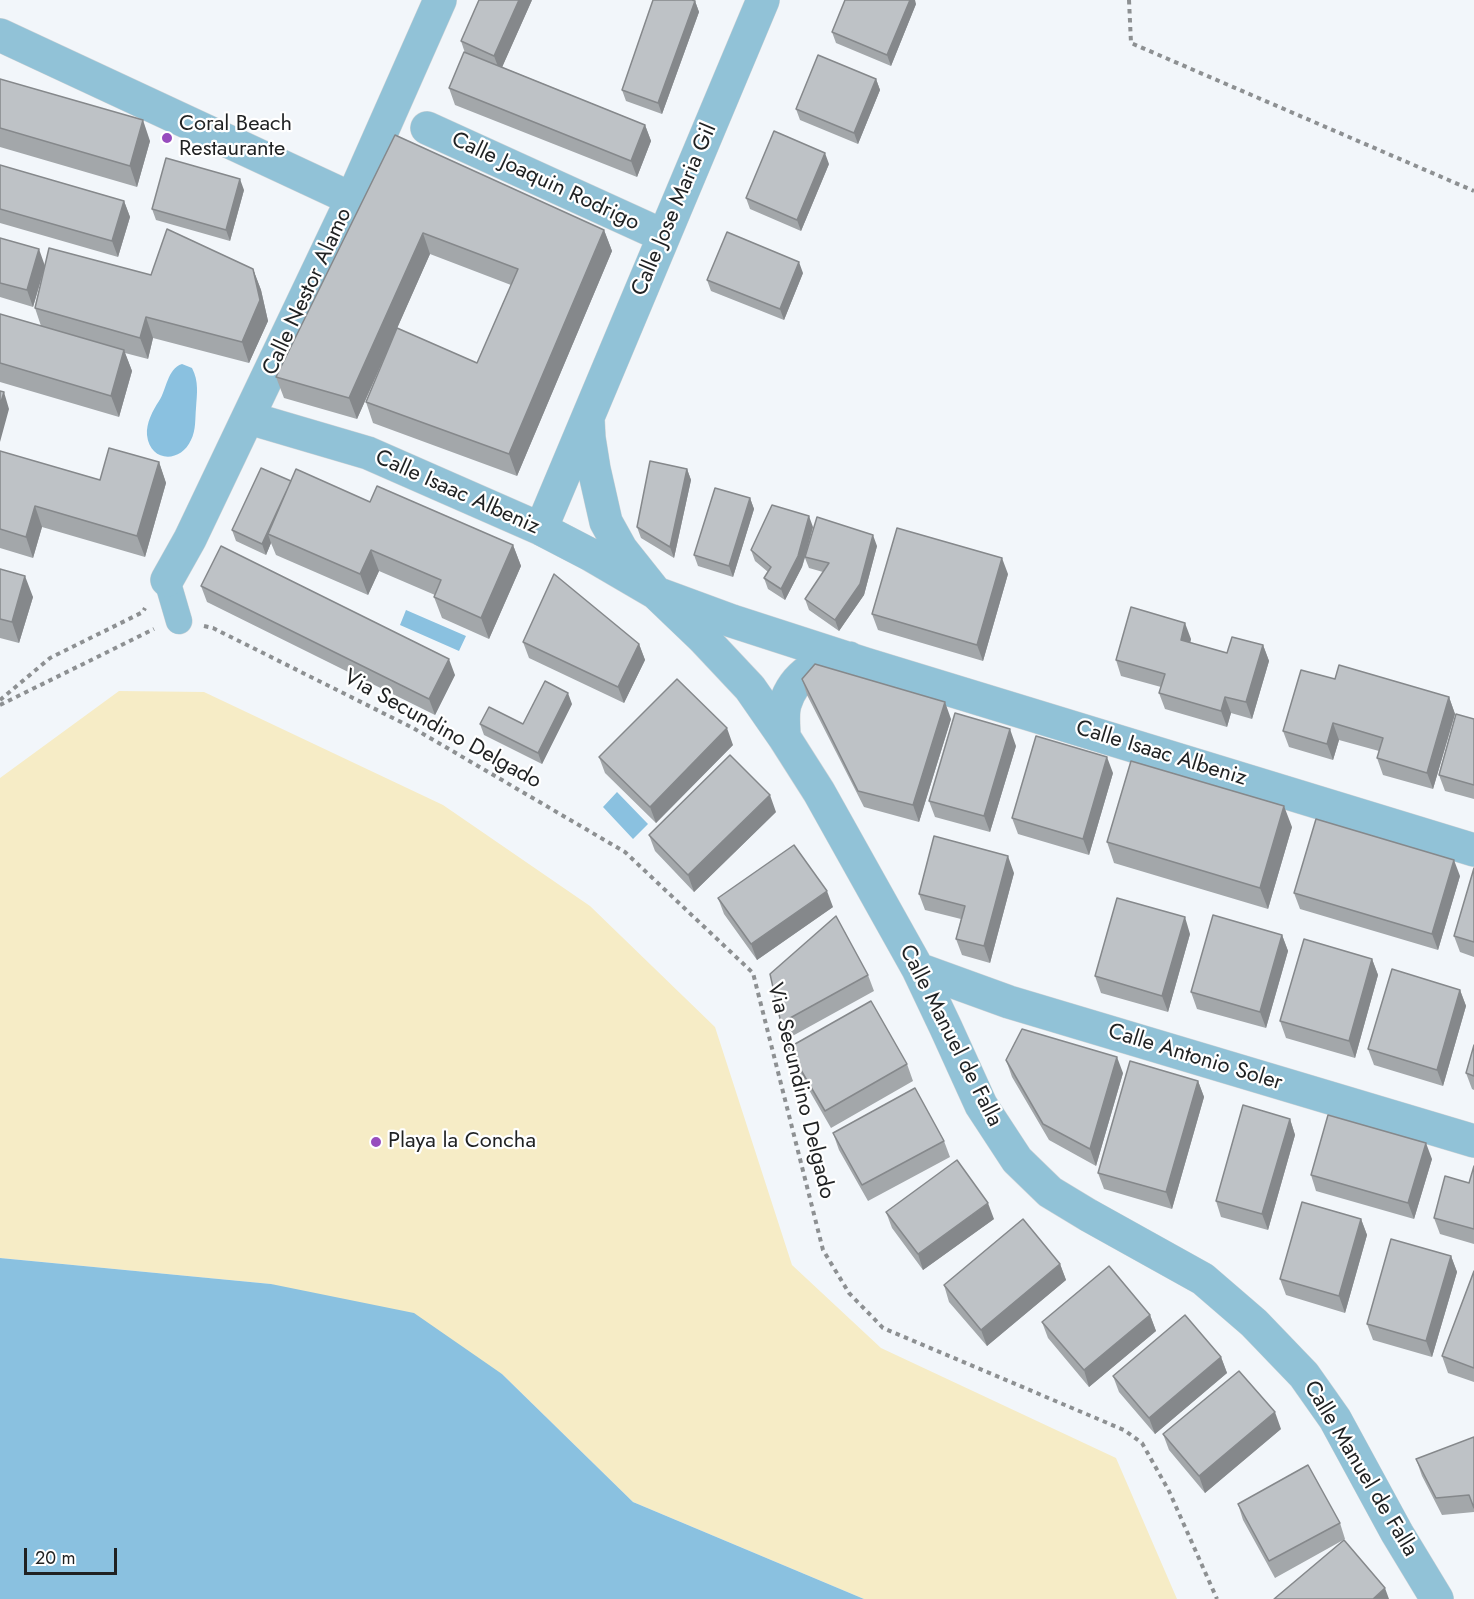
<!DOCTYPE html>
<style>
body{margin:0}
#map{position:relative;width:1474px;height:1599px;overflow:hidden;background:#f2f6fa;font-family:Jost,sans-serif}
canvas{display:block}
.scale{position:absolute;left:24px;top:1548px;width:93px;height:27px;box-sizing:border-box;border:3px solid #1f2122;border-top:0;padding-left:8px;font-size:18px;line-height:21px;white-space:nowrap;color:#1f2122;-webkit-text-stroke:4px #fff;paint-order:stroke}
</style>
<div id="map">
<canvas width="1474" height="1599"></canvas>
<div class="scale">20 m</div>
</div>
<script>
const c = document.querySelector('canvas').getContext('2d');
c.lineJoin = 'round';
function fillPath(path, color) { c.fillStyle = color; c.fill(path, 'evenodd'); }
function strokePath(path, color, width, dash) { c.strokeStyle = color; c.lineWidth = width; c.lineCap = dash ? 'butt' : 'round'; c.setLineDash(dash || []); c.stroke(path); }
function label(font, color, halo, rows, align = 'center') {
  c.font = font + ' Jost,sans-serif'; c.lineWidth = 4.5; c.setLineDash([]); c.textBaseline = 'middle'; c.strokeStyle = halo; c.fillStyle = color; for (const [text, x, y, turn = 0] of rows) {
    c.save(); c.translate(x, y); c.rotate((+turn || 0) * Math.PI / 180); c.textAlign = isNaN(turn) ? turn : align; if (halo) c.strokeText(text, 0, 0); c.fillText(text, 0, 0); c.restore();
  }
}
fillPath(new Path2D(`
 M119,691l85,1 239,113 147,101 125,121 77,238 89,83 235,110 61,141h-313l-231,-97 -131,-128 -231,-90 -271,-26v-480z`), '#f6ecc6');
fillPath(new Path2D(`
 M182,364l10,4c7,13 5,26 4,40 -1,11 0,22 -5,32 -10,23 -41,23 -44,-5 -1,-12 6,-25 12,-34 8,-12 8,-32 23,-37z
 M406,610l60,26 -7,15 -59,-26z
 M617,792l31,32 -15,15 -30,-32z
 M0,1258l271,26 143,29 88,61 131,128 231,97h-864z`), '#8ac1e0');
const pedestrian = new Path2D(`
 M167,580l12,41`);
const minor = new Path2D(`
 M0,35l352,164
 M427,128l237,108
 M249,418l119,35 173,76 50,26 65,38 76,28 133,43 609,186
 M588,419l1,19 5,31 12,53 15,27 35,44 47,45 47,50 34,49 35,55 99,177 28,59 35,77 36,55 33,32 38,23 115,64 51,44 50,52 31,44 62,114 40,66
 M541,529l222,-529
 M167,580l23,-41 162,-340 88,-199
 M784,737c0,-10 -2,-23 1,-33 9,-29 34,-45 64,-46
 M918,969l91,33 465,139`);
strokePath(pedestrian, '#d0d4d7', 27);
strokePath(minor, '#d0d4d7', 34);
strokePath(new Path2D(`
 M1129,0l2,43 343,148
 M204,626l9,2 200,100 212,124 128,121 70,277 26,43 34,35 241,102 18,13 27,48 48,108
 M0,700l50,-42 93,-46 2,-4
 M0,705l154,-76`), '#8d9092', 4, [4.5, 4.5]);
strokePath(pedestrian, '#91c2d7', 26);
strokePath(minor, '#91c2d7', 33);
fillPath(new Path2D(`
 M532,0l-30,67 143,58 6,16 -14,36 -182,-72 -6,-17 16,-35 -4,-12z
 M695,1l4,11 -37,102 -36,-13 -4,-11z
 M916,4l-25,62 -55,-23 -4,-11z
 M0,79l150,62 -13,46 -137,-40z
 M876,79l4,11 -22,54 -58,-24 -4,-11z
 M395,135l209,95 8,21 -95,225 -144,-53 -7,-21 30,-70 -39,87 -73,-21 -8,-21zM430,254l81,31 -34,78 -80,-35z
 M829,164l-28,67 -51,-22 -4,-11z
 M0,165l124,36 6,16 -12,40 -118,-34z
 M244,190l-14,51 -74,-21 -4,-11z
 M0,238l45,28 -12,41 -33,-10z
 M253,269l8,21 7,31 -19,42 -96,-25 -5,21 -23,-6 7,18 -13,46 -119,-35v-68l41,12 -6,-18 116,-33z
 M803,273l-19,47 -73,-29 -4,-11z
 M0,451l100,29 59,-18 7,21 -21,74 -103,-30 -9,31 -33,-10z
 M687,469l4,11 -17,78 -33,-20 -4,-11z
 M291,481l79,21 143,43 8,21 -32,73 -47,-21 -8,-21 1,-2 -56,-24 -11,24 -92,-40 -5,-12 -5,12 -30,-14 -4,-11z
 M750,498l4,11 -21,68 -35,-11 -4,-11z
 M813,527l-7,27 71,-8 -13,49 -25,36 -30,-21 -4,-11 18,-27 -14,-4 -4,-10 -3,9 -17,33 -17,-11 -4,-11 4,-6 -13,-11 -4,-11z
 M0,569l33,28 -14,46 -19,-5z
 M1008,574l-25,87 -105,-31 -6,-16z
 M201,586l254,89 -20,40 -228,-113z
 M1191,639l-1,4 37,10 36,-8 6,16 -17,58 -21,-6 -4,14 -62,-18 -6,-16 2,-6 -40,-11 -5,-16z
 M523,642l116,2 6,16 -21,43 -95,-45z
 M802,679l149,40 -32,103 -55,-15 -57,-112z
 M1335,679l114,18 6,17 -22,75 -50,-14 -6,-17 2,-7 -40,-11 -6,20 -44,-13 -6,-16z
 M572,704l-30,60 -58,-29 -4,-11h43z
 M1474,719v80l-29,-8 -6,-16z
 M733,745l-77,78 -51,-50 -6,-16z
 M1016,746l-26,86 -55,-15 -6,-16z
 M1113,773l-24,82 -71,-21 -6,-16z
 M776,812l-82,80 -39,-41 -6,-16z
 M1292,827l-24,82 -154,-46 -7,-21z
 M1474,868v89l-14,-5 -6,-16z
 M1014,873l-24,90 -28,-8 -6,-16 5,-20 -36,-9 -6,-16z
 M1460,876l-22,74 -138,-41 -6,-16z
 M718,898l115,9 -76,53 -33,-46z
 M1190,934l-22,78 -67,-19 -6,-17z
 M1282,935l6,16 -22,77 -69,-19 -6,-17z
 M1372,959l6,16 -23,83 -69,-20 -6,-17z
 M868,975l6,16 -87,48 -6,-16z
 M1460,990l6,16 -23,80 -69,-21 -6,-16z
 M1474,1045v45l-2,-1 -6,-16z
 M788,1048l119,16 6,17 -82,47 -37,-64z
 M1006,1060l117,13 -27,93 -47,-26 -37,-63z
 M1198,1081l6,16 -32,112 -68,-20 -6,-16z
 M1290,1119l5,16 -27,95 -47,-13 -5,-16z
 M833,1133l111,8 6,16 -82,44 -29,-51z
 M1432,1159l-18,60 -98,-28 -5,-16z
 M1474,1166v78l-34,-10 -6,-16 35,-35z
 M886,1212l108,7 -71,51 -31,-42z
 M1361,1219l6,16 -22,78 -59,-18 -6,-16z
 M1451,1256l6,16 -25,85 -59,-17 -6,-16z
 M1060,1264l6,16 -79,66 -38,-44 -5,-17z
 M1474,1271v111l-26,-9 -6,-17z
 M1150,1315l6,16 -67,56 -41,-49 -6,-16z
 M1221,1357l6,16 -72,61 -36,-42 -6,-16z
 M1281,1429l-76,64 -36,-43 -6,-16z
 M1474,1437v75l-32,3 -20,-39 -6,-17z
 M1238,1504l102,19 5,16 -70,39 -32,-58z`), '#a3a7aa');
fillPath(new Path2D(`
 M519,0h13l-32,72 -6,-16z
 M910,0h5l1,4 -25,62 -4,-11z
 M695,1l4,11 -37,102 -4,-11z
 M876,79l4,11 -22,54 -4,-11z
 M143,120l7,21 -13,46 -7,-21z
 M645,125l6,16 -14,36 -6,-16z
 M825,153l4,11 -28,67 -4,-11z
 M240,179l4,11 -14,51 -4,-11z
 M124,201l6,16 -12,40 -6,-16z
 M604,230l8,21 -95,225 -8,-22z
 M423,233l7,21 -73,165 -8,-21z
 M39,249l6,17 -12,41 -6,-17z
 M799,262l4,11 -19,47 -4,-11z
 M253,269l8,21 7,31 -19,42 -7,-21z
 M146,317l7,21 -5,21 -8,-21z
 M124,350l8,21 -13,46 -8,-21z
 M4,392l5,17 -9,33v-37z
 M159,462l7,21 -21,74 -8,-21z
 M687,469l4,11 -17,78 -4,-11z
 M291,481l-23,53 3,9 -5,12 -4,-11z
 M750,498l4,11 -21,68 -4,-11z
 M35,506l7,21 -9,31 -7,-21z
 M809,516l4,11 -11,40 -17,33 -4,-11z
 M873,535l4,11 -13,49 -25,36 -4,-11z
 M513,545l8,21 -32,73 -8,-21z
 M371,550l8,21 -11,24 -8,-21z
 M1002,558l6,16 -25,87 -6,-16z
 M25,576l8,21 -14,46 -7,-21z
 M1185,623l6,16 -4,17 -6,-16z
 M639,644l6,16 -21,43 -6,-16z
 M1263,645l6,16 -17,58 -6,-17z
 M449,659l6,16 -20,40 -6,-16z
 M568,693l4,11 -30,60 -4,-11z
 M1225,697l6,16 -4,14 -6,-16z
 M1449,697l6,17 -22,75 -6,-16z
 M945,702l6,17 -32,103 -6,-17z
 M1333,723l6,17 -6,20 -6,-16z
 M727,728l6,17 -77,78 -6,-16z
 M1010,729l6,17 -26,86 -6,-16z
 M1107,757l6,16 -24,82 -6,-16z
 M770,795l6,17 -82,80 -6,-17z
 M1284,806l8,21 -24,82 -8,-21z
 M1008,856l6,17 -24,90 -6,-17z
 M1454,860l6,16 -22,74 -6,-16z
 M827,891l6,16 -76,53 -6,-16z
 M1185,917l5,17 -22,78 -6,-16z
 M1282,935l6,16 -22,77 -6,-16z
 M1372,959l6,16 -23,83 -6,-17z
 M1460,990l6,16 -23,80 -6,-16z
 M1117,1057l6,16 -27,93 -6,-17z
 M1198,1081l6,16 -32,112 -6,-17z
 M1290,1119l5,16 -27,95 -6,-16z
 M1426,1143l6,16 -18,60 -6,-16z
 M988,1203l6,16 -71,51 -5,-16z
 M1361,1219l6,16 -22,78 -6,-17z
 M1451,1256l6,16 -25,85 -6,-16z
 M1060,1264l6,16 -79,66 -6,-16z
 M1150,1315l6,16 -67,56 -5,-17z
 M1221,1357l6,16 -72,61 -6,-16z
 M1275,1412l6,17 -76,64 -6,-17z
 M1385,1588l4,11h-16z`), '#85888b');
const building = new Path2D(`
 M479,0h40l-25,56 -33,-15z
 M653,0h39l3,1 -37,102 -36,-13z
 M845,0h65l-23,55 -55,-23z
 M464,52l181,73 -14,36 -182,-73z
 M818,55l58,24 -22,54 -58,-24z
 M0,79l143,41 -13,46 -130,-38z
 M774,131l51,22 -28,67 -51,-22z
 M395,135l209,95 -95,224 -143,-52 31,-74 80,35 41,-94 -95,-36 -74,165 -73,-21z
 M166,158l74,21 -14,51 -74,-21z
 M0,165l124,36 -12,40 -112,-32z
 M167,229l86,40 7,31 -18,42 -96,-25 -6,21 -105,-30 14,-60 102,27z
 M727,232l72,30 -19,47 -73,-29z
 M0,238l39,11 -12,41 -27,-7z
 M0,314l124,36 -13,46 -111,-33z
 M0,391l4,1 -4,13z
 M109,448l50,14 -22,74 -102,-30 -9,31 -26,-8v-78l100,29z
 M650,461l37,8 -17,78 -33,-20z
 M261,468l30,13 -29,63 -30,-14z
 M296,469l74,33 7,-16 136,59 -32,73 -47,-21 7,-17 -70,-30 -11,24 -92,-40z
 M715,488l35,10 -21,68 -35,-11z
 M772,505l37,11 -11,40 -17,33 -17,-11 7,-11 -20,-17z
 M817,517l56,18 -13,49 -25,36 -30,-21 24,-36 -24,-6z
 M897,528l105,30 -25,87 -105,-31z
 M221,546l228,113 -20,40 -228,-113z
 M0,569l25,7 -13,46 -12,-3z
 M554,574l85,70 -21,43 -95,-45z
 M1131,607l54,16 -4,17 46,13 5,-16 31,8 -17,57 -21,-5 -4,14 -62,-18 6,-19 -49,-14z
 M815,664l130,38 -32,103 -55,-14 -56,-112z
 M1339,665l110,32 -22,76 -50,-15 6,-20 -50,-15 -6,21 -44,-13 18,-61 34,9z
 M677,679l50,49 -77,79 -51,-50z
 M545,681l23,12 -30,60 -58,-29 9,-17 34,17z
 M955,713l55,16 -26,87 -55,-15z
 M1456,714l18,5v66l-35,-10z
 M1036,736l71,21 -24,82 -71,-21z
 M730,755l40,40 -82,80 -39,-40z
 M1131,761l153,45 -24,82 -153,-46z
 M1316,819l138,41 -22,74 -138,-41z
 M934,836l74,20 -24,90 -28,-7 9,-33 -46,-12z
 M794,845l33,46 -76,53 -33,-46z
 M1474,868v74l-20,-6z
 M1117,898l68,19 -23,79 -67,-20z
 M1213,915l69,20 -22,77 -69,-20z
 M836,916l32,59 -87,48 -11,-49z
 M1304,939l68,20 -23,82 -69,-20z
 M1392,969l68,21 -23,80 -69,-21z
 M871,1001l36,63 -82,47 -37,-63z
 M1022,1029l95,28 -27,92 -47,-25 -37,-64z
 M1474,1045v31l-8,-3z
 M1130,1061l68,20 -32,111 -68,-19z
 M915,1088l29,53 -82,44 -29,-52z
 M1243,1105l47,14 -28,95 -46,-13z
 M1328,1115l98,28 -18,60 -97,-28z
 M957,1160l31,43 -70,51 -32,-42z
 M1474,1166v63l-40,-11 11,-42 24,7z
 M1302,1202l59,17 -22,77 -59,-17z
 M1023,1219l37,45 -79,66 -37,-45z
 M1391,1239l60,17 -25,85 -59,-17z
 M1109,1266l41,49 -66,55 -42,-48z
 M1474,1271v97l-32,-12z
 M1185,1315l36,42 -72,61 -36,-42z
 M1239,1371l36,41 -76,64 -36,-42z
 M1474,1437v71l-5,-13 -33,3 -20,-39z
 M1308,1465l32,58 -71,38 -31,-57z
 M1344,1540l41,48 -12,11h-99z`);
fillPath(building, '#bec2c6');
strokePath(building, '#85888b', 1.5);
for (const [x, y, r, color] of [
 [167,138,6,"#974cbe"],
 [376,1142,6,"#974cbe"]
]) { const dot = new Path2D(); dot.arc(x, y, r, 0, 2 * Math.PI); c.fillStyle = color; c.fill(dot); strokePath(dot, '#fff', 2); }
label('22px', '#1f2122', '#fff', [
 ["Coral Beach",179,125],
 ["Restaurante",179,150],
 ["Playa la Concha",388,1142]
], 'left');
label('22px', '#1f2122', '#fff', [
 ["Calle Joaquin Rodrigo",545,182,25],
 ["Calle Jose Maria Gil",675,210,-67],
 ["Calle Nestor Alamo",308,292,-65],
 ["Calle Isaac Albeniz",457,493,24],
 ["Via Secundino Delgado",442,730,29],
 ["Calle Isaac Albeniz",1161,754,17],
 ["Calle Manuel de Falla",950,1036,63],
 ["Calle Antonio Soler",1195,1058,17],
 ["Via Secundino Delgado",800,1091,76],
 ["Calle Manuel de Falla",1360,1469,59]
]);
</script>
